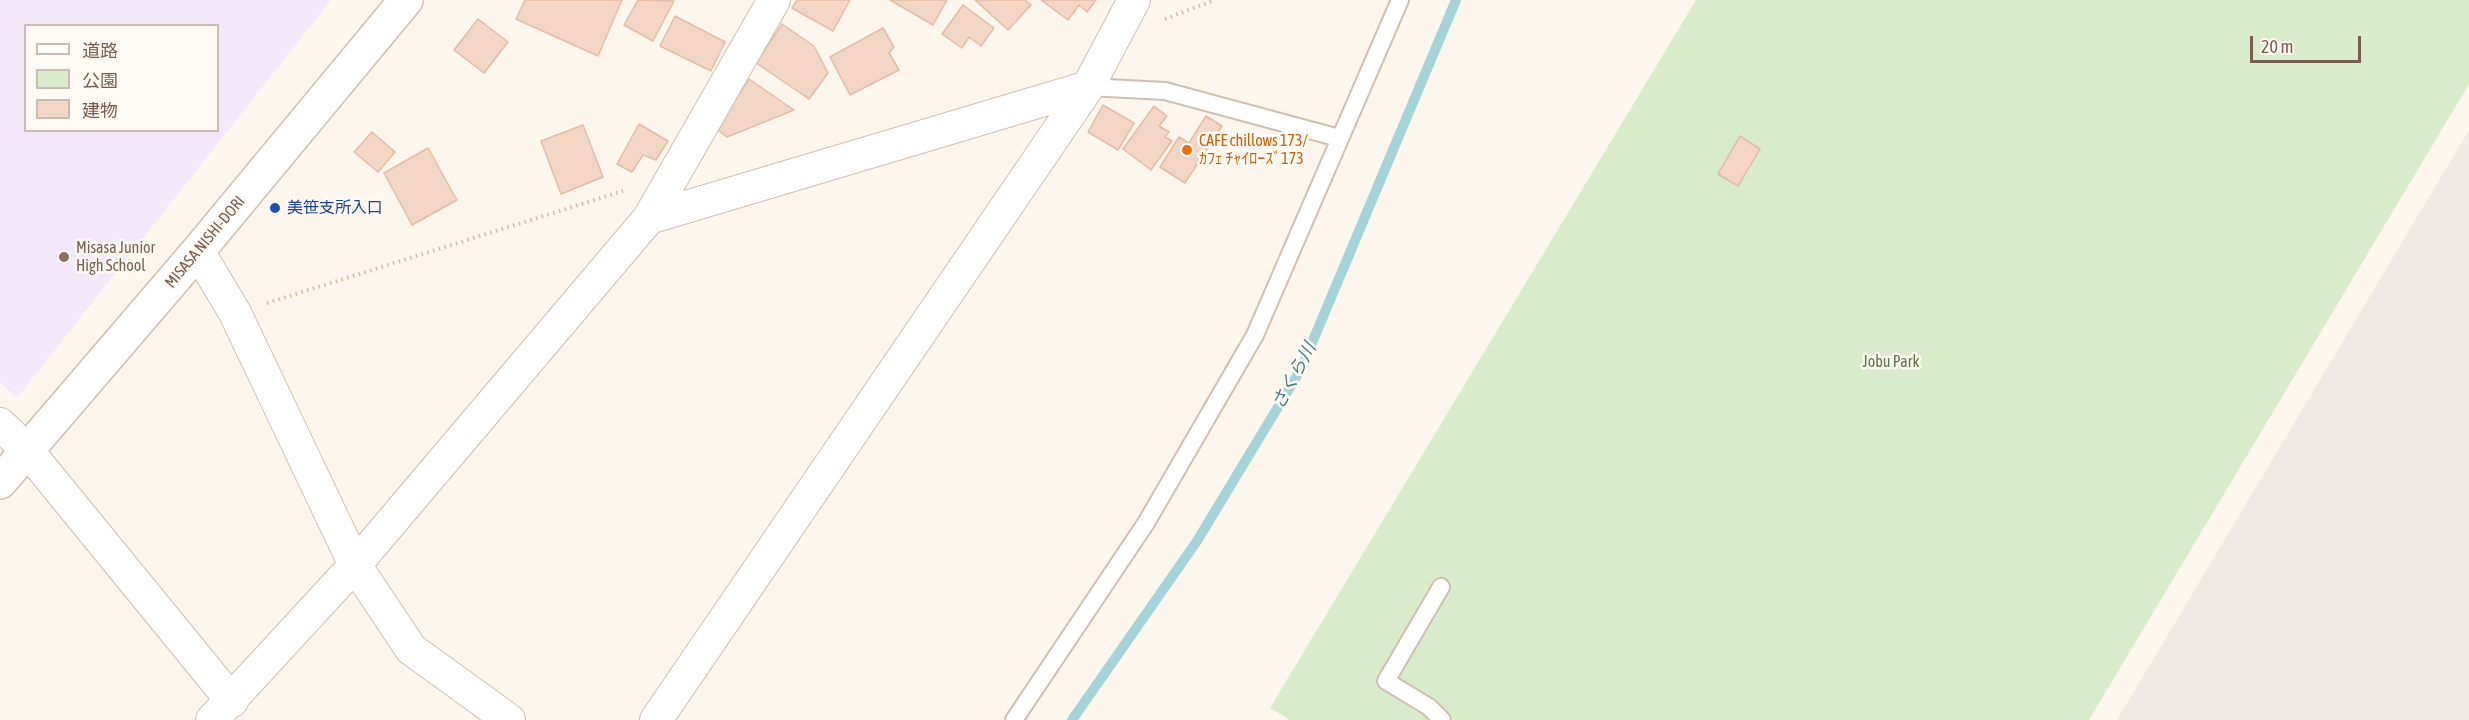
<!DOCTYPE html>
<meta charset="utf-8">
<style>
body{margin:0}
#map{position:relative;width:2469px;height:720px;overflow:hidden;background:#fdf6ec;font-family:"Asap Condensed","Noto Sans JP",sans-serif}
canvas{display:block}
.legend{position:absolute;left:24px;top:24px;width:195px;height:108px;box-sizing:border-box;background:#fffaf3;border:2px solid #cabbb1;margin:0;padding:8px 10px;list-style:none;font-size:18px;color:#7a5c4d}
.legend li{display:flex;align-items:center;gap:12px;height:30px}
.legend b{width:30px;border:2px solid #cabbb1}
.scale{position:absolute;left:2250px;top:36px;width:111px;height:27px;box-sizing:border-box;border:3px solid #7a5c4d;border-top:0;padding-left:8px;font-size:18px;line-height:21px;white-space:nowrap;color:#7a5c4d;-webkit-text-stroke:4px #fffaf3;paint-order:stroke}
</style>
<div id="map">
<canvas width="2469" height="720"></canvas>
<ul class="legend">
<li><b style="height:8px;background:#fff"></b>道路</li>
<li><b style="height:16px;background:#d8ecc9"></b>公園</li>
<li><b style="height:16px;background:#f3d5c3"></b>建物</li>
</ul>
<div class="scale">20 m</div>
</div>
<script>
const c = document.querySelector('canvas').getContext('2d');
c.lineJoin = 'round';
function fillPath(path, color) { c.fillStyle = color; c.fill(path, 'evenodd'); }
function strokePath(path, color, width, dash) { c.strokeStyle = color; c.lineWidth = width; c.lineCap = dash ? 'butt' : 'round'; c.setLineDash(dash || []); c.stroke(path); }
function label(font, color, halo, rows, align = 'center') {
  c.font = font + ' "Asap Condensed","Noto Sans JP",sans-serif'; c.lineWidth = 5; c.setLineDash([]); c.textBaseline = 'middle'; c.strokeStyle = halo; c.fillStyle = color; for (const [text, x, y, turn = 0] of rows) {
    c.save(); c.translate(x, y); c.rotate((+turn || 0) * Math.PI / 180); c.textAlign = isNaN(turn) ? turn : align; if (halo) c.strokeText(text, 0, 0); c.fillText(text, 0, 0); c.restore();
  }
}
fillPath(new Path2D(`
 M2469,130v590h-352z`), '#efe9e4');
fillPath(new Path2D(`
 M0,0h331l-314,398 -17,-15zM26,26h192v104h-192z`), '#f3e8fa');
fillPath(new Path2D(`
 M1696,0h773v84l-380,636h-799l-20,-12z`), '#d8ecc9');
strokePath(new Path2D(`
 M1072,720l125,-179 104,-172 155,-369`), '#a5d3da', 10);
const building = new Path2D(`
 M525,0h97l-24,56 -82,-37z
 M638,0l36,1 -21,40 -29,-16z
 M797,0h53l-17,31 -41,-23z
 M890,0h57l-14,25z
 M975,0h50l6,5 -23,25z
 M1041,0h55l-9,12 -8,-7 -11,15z
 M963,5l31,23 -13,18 -12,-9 -7,11 -20,-14z
 M675,16l50,26 -14,29 -51,-25z
 M478,19l30,23 -24,31 -30,-23z
 M782,24l32,22 14,27 -19,26 -53,-36z
 M883,28l11,19 -5,6 10,17 -49,25 -20,-38z
 M749,79l45,31 -67,27 -11,-8z
 M1103,105l31,18 -16,27 -30,-18z
 M1154,106l13,10 -8,10 10,6 -4,5 7,4 -21,29 -28,-21z
 M1206,116l16,10 -37,57 -25,-16 19,-30 10,6z
 M639,124l29,17 -12,19 -13,-5 -11,17 -15,-8z
 M583,125l20,52 -42,17 -20,-53z
 M372,132l23,20 -17,20 -24,-20z
 M1740,136l20,13 -22,37 -20,-12z
 M428,148l29,52 -45,25 -28,-52z`);
fillPath(building, '#f3d5c3');
strokePath(building, '#e6bba3', 1.5);
const service = new Path2D(`
 M1088,87l77,4 174,47
 M1441,587l-55,94 43,26 13,13
 M1014,720l132,-197 109,-188 145,-335`);
const minor = new Path2D(`
 M649,218l439,-131
 M198,251l37,62 120,252 56,84 98,71
 M0,424l27,26 205,251
 M212,720l143,-155 294,-347 125,-218
 M656,720l432,-633 46,-87`);
const tertiary = new Path2D(`
 M0,482l198,-231 208,-251`);
strokePath(service, '#d1beb0', 20);
strokePath(minor, '#d1beb0', 34);
strokePath(tertiary, '#d1beb0', 36);
strokePath(new Path2D(`
 M1165,19l50,-19
 M267,303l356,-112`), '#d9b8a5', 4, [1.5, 4.5]);
strokePath(service, '#fff', 16);
strokePath(minor, '#fff', 32);
strokePath(tertiary, '#fff', 33);
for (const [x, y, r, color] of [
 [1187,150,6,"#e8710a"],
 [275,208,6,"#1a4fb4"],
 [64,257,6,"#8d6e63"]
]) { const dot = new Path2D(); dot.arc(x, y, r, 0, 2 * Math.PI); c.fillStyle = color; c.fill(dot); strokePath(dot, '#fffaf3', 2); }
label('16px', '#c56008', '#fffaf3', [
 ["CAFE chillows 173/",1199,141],
 ["ｶﾌｪ ﾁｬｲﾛｰｽﾞ173",1199,159]
], 'left');
label('16px', '#164399', '#fffaf3', [
 ["美笹支所入口",287,208]
], 'left');
label('16px', '#7a5c4d', '#fffaf3', [
 ["MISASA NISHI-DORI",205,242,-50]
]);
label('16px', '#785e54', '#fffaf3', [
 ["Misasa Junior",76,248],
 ["High School",76,266]
], 'left');
label('16px', '#537a41', '#fffaf3', [
 ["Jobu Park",1891,362]
]);
label('italic 18px', '#437c86', '#fffaf3', [
 ["さくら川",1294,376,-62]
]);
</script>
